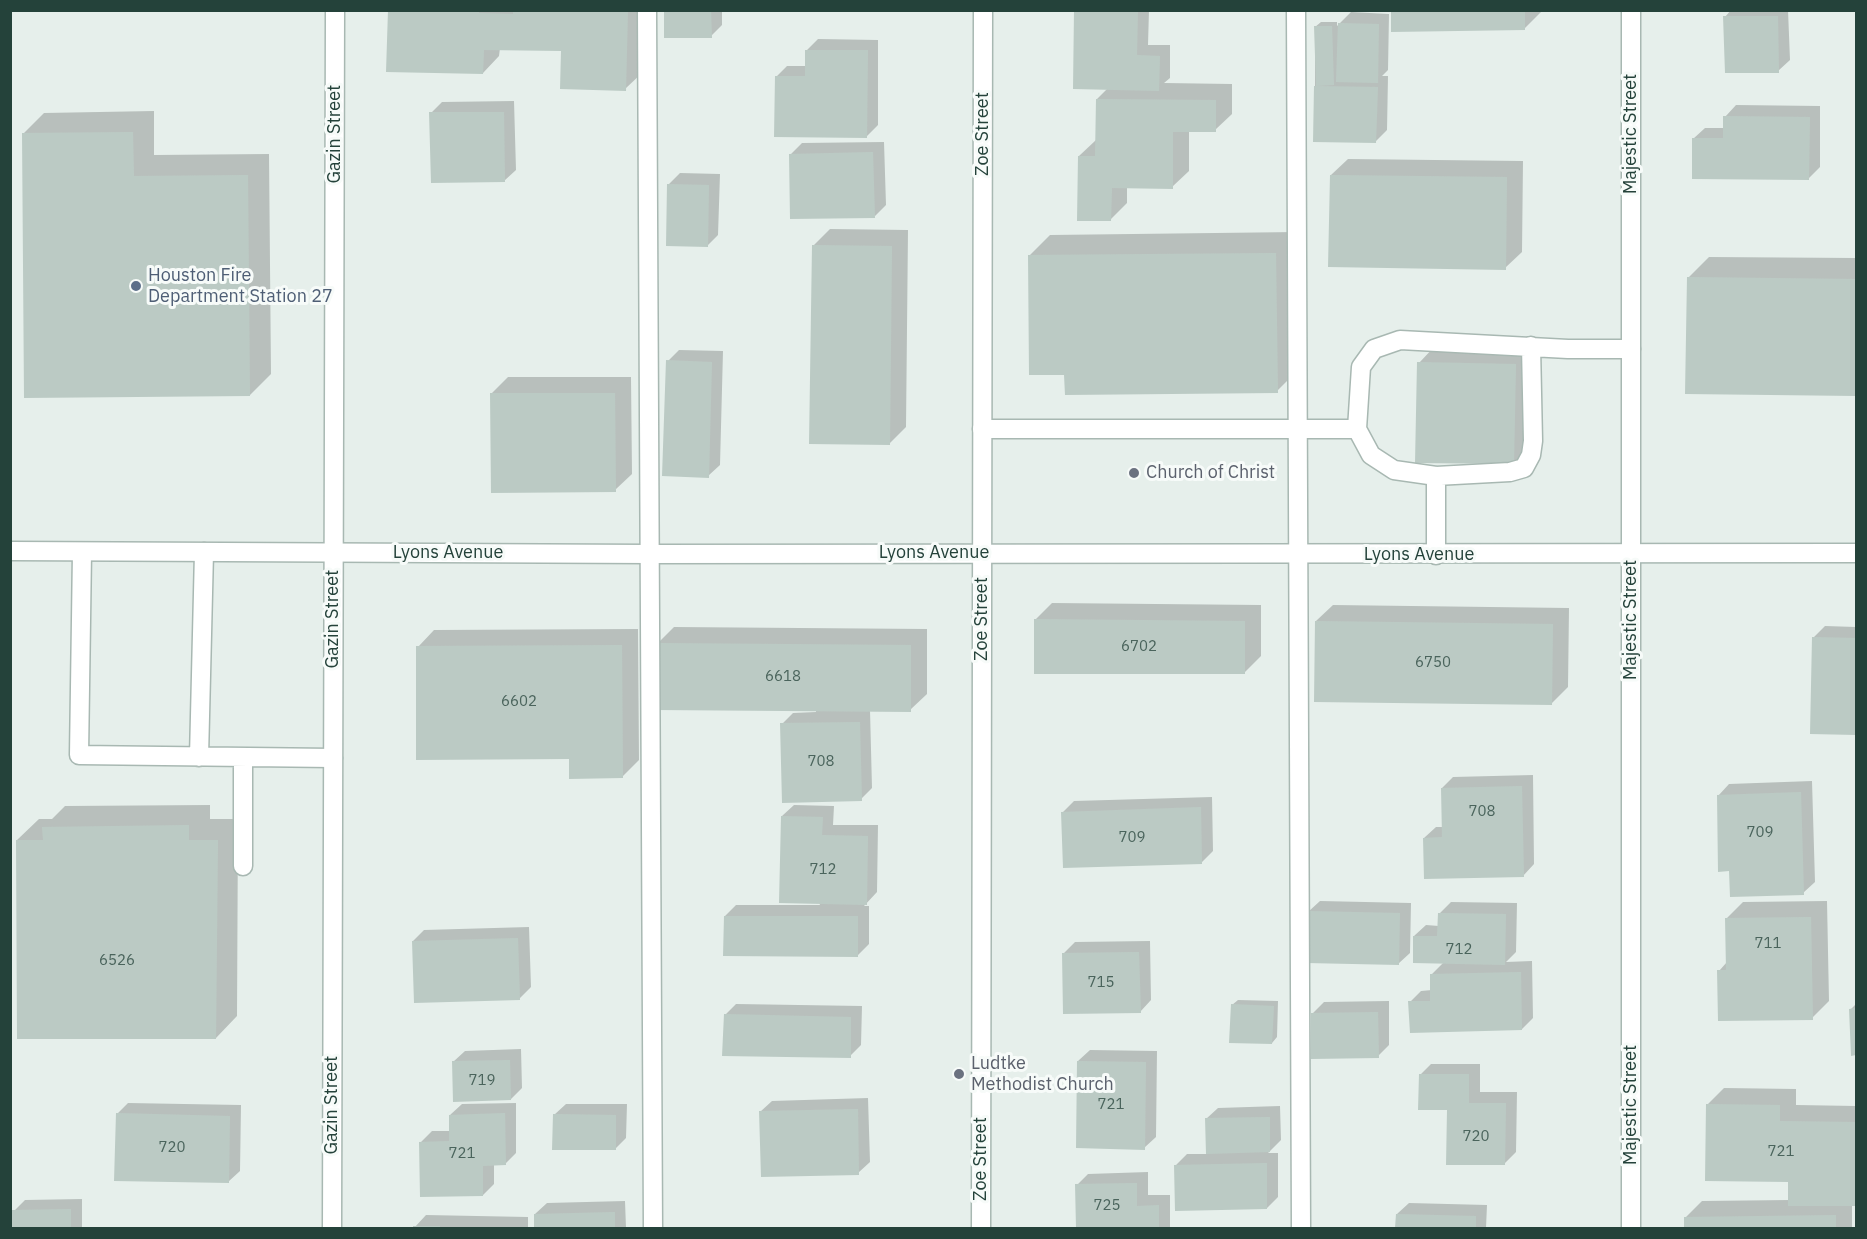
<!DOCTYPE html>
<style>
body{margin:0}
#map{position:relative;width:1867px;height:1239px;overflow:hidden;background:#e6efeb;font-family:"IBM Plex Sans",sans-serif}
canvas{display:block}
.frame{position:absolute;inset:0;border:12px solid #24423a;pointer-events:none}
</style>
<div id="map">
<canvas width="1867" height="1239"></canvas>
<div class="frame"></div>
</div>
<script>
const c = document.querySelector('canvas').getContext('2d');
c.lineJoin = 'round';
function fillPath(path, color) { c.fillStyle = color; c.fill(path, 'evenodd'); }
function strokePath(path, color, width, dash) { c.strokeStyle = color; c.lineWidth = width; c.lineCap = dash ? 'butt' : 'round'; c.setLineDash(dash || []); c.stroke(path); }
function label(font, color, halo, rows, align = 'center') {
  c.font = font + ' "IBM Plex Sans",sans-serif'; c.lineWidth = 6; c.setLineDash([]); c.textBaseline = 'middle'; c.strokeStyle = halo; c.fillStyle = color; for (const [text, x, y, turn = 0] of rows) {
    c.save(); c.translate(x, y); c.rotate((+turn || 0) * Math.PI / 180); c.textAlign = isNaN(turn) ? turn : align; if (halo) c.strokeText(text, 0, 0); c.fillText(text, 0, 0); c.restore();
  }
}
fillPath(new Path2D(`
 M389,10h254l-1,63 -17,16 -63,-39 -62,-2 -1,8 -16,17z
 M666,10h56v15l-11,11z
 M1075,10h74l-1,35h22v33l-6,5 68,1v30l-17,16h-26v41l-17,16h-45v16l-17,17 -31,-64 17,-16 1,-41 11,-11z
 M1392,10h149v2l-17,17z
 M1731,10h57l2,50 -12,11 -53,-54z
 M1351,12l38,2 -1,56 -6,6h6l-1,54 -11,11 -61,-54v-60l6,-5h16v4z
 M818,39l60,1v85l-11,11 -91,-59 11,-11h20v-16z
 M514,101l2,69 -12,11 -73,-68 11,-11z
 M1736,105l84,1v61l-11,11 -116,-39 12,-11h20v-11z
 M154,111v44l115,-1 2,220 -21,21 -227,-261 21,-21z
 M884,142l2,63 -11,11 -84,-62 11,-11z
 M1348,159l175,2 -1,91 -17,16 -174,-93z
 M680,173l40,1 -2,61 -11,11 -39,-61z
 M830,229l78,1 -2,197 -17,17 -75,-199z
 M1297,232l1,138 -21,21 -211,-18 -37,-117 21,-21z
 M1709,257l147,1v137l-169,-2 1,-115z
 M1435,346l97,2 -2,98 -16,17 -95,-100z
 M679,350l44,1 -3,114 -12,11 -40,-115z
 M508,377h123l1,97 -17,16 -124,-96z
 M1052,603l209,2v51l-17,17 -209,-53z
 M1333,605l236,3 -1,79 -17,17 -235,-83z
 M1825,626l31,1v107l-45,-1 3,-96z
 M674,627l253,2v65l-17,16h-40l2,78 -11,11 -79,-75 11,-11 23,-1v-2l-158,-67z
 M638,629l1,131 -17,17 -51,-20 -153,-110 16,-17z
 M1533,775l1,89 -11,12 -99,-38 12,-11h7l-1,-39 11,-11z
 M1812,781l3,101 -12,11 -72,-23 -13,-74 11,-12z
 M1212,797l1,54 -11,11 -139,-50 11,-11z
 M210,805v14h28l-1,197 -21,22 -199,-198 22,-21h13l13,-13z
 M794,805l40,1 -1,19h45l-1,67 -13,14h5v38l-11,11 -133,-39 11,-11h84l-38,-89z
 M1320,901l91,2 -1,50 -12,11 -90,-52z
 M1827,901l2,100 -17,17 -93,-47 8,-9 -1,-43 17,-17z
 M1451,902l66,1 -1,49 -10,10 26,-1 1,57 -11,11 -112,-27 11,-11 11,-1 -1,-15 13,-13 -30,-26 12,-11 13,1 1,-13z
 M529,927l2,60 -12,12 -106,-58 11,-11z
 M1150,941l1,59 -11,12 -77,-58 12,-12z
 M1238,1000l40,1 -1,36 -5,6 -40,-38z
 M1389,1001v44l-11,11 -66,-42 12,-12z
 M736,1004l126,2 -1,39 -11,11 -125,-41z
 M1856,1004v50h-4l-1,-45z
 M521,1049l1,39 -11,11 -58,-37 12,-11z
 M1090,1050l67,1 -1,86 -12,11 -66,-87z
 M1431,1064h49v28h37l-1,60 -11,11 -57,-55 -28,-33z
 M1724,1088l72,1v16l60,1v99h-4v23h-167v-10l17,-17 88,-1v-19l-83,-76z
 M868,1098l2,64 -12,11 -98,-61 12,-11z
 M128,1103l113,2 -1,66 -12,11 -111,-68z
 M516,1103v50l-11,11h-11v20l-11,11 -62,-53 11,-11h19l-1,-16 12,-11z
 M566,1104h61l-1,34 -11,11 -61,-34z
 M1280,1106l1,34 -13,13h10v44l-11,11 -91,-43 11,-11h20l-1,-35 12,-11z
 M1148,1172v23h22v33h-92l-1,-43 11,-11z
 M82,1199v29h-68v-17l11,-11z
 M625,1201l1,27h-90l-1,-14 12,-11z
 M1409,1203l78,2 -1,23h5h-94v-14z
 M426,1215l102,2v11h-114z`), '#0003');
fillPath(new Path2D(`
 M388,10h91v3l34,1v-4h115l-2,81 -66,-2 1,-38 -77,-1 -1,24 -97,-2z
 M664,10h47l1,28h-48z
 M1074,10h64l-1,45 23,1 -1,35 -86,-2z
 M1391,10h134v20l-134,2z
 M1723,16h55l1,57h-54z
 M1338,23l41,1 -1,59 -42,-1z
 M1314,26h18l2,59 -18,1z
 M805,50h63l-1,88 -93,-1 1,-61h30z
 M1314,86l64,1 -2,56 -63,-1z
 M1096,99l120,1v32h-43v57l-61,-1 -1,33h-34l1,-65h17z
 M429,112h75l1,70 -74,1z
 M1723,116l87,1 -1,63 -117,-1v-41h31z
 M133,132l1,44 114,-1 2,221 -226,2 -2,-265z
 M873,152l2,66 -85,1 -1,-65z
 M1330,175l177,2 -1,93 -178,-3z
 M667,184l42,1 -1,62 -42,-1z
 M812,245l80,1 -2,199 -81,-1z
 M1276,253l2,140 -213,2 -1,-20h-35l-1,-120z
 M1687,277l169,2v117l-171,-2z
 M666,360l46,2 -3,116 -47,-2z
 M1417,362l99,2 -2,100 -99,-1z
 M490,393h125l1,99 -125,1z
 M1034,619l211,2v53h-211z
 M1315,621l238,3 -1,81 -238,-3z
 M1812,637l44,1v97l-46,-1z
 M656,643l255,2v67l-256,-2z
 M622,645l1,133 -54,1v-20l-153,1v-114z
 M860,722l2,79 -80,2 -2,-80z
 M1522,786l2,91 -100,2 -1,-41 19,-1 -1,-49z
 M1801,792l3,103 -74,2 -1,-26 -11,1 -1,-77z
 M1201,807l1,57 -139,4 -2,-56z
 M781,816l42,1 -1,18 46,1 -1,69 -88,-2z
 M189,825v15h29l-2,199h-199l-1,-199h27l-1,-13z
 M1307,911l93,2 -1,52 -93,-2z
 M1438,913l68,1 -1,51 -92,-2v-27h24z
 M724,916h134v41l-135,-1z
 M1811,917l2,103 -95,1 -1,-51h9l-1,-52z
 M518,938l2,62 -106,3 -2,-62z
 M1139,952l2,61 -78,1 -1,-61z
 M1521,972l1,58 -112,3 -2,-32h22v-27z
 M1231,1004l43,2 -2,38 -43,-1z
 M1856,1008v47l-5,1 -2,-47z
 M1378,1012l1,46 -68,1v-46z
 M724,1014l127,3v41l-129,-2z
 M510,1060l1,40 -58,2 -1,-41z
 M1077,1061l69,1 -1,88 -69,-2z
 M1419,1074h50v29h37l-1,62h-59l1,-55h-29z
 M1706,1104l74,1v16l76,1v84h-68v-24l-83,-1z
 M858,1109l1,66 -98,2 -2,-66z
 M116,1113l114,3 -1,67 -115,-2z
 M505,1113l1,52 -23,1v30l-63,1 -1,-55 30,-1v-26z
 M553,1114l63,1v35h-64z
 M1270,1117v35l-64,2 -1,-36z
 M1267,1163v46l-92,2 -1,-46z
 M1137,1183v23l22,-1v23h-83l-1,-44z
 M71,1209v19h-59v-18z
 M615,1212v16h-81v-14z
 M1396,1214l80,2v12h-81z
 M1836,1215v13h-152v-11z
 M413,1226h27v2h-27z`), '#bbcac4');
const service = new Path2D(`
 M647,10l6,1218
 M1296,10l5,1218
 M982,429h375
 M1436,476l74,-4 14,-4 7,-13 2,-14 -2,-95
 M82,552l-3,203 254,3
 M1436,555v-79l-42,-6 -23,-15 -14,-26 4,-62 13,-18 26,-9 168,9h63
 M199,757l5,-205
 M243,757v109`);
const minor = new Path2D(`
 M1631,10v1218
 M332,1228l3,-1218
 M981,1228l2,-1218`);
const tertiary = new Path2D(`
 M10,551l640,3 1206,-1`);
strokePath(service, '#a8b8b2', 21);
strokePath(minor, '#a8b8b2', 21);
strokePath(tertiary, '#a8b8b2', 21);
strokePath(service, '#fff', 18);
strokePath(minor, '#fff', 18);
strokePath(tertiary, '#fff', 18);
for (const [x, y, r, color] of [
 [136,286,6,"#5c6f8a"],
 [1134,473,6,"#6b7280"],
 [959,1074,6,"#6b7280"]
]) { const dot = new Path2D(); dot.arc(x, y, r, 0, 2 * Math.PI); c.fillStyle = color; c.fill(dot); strokePath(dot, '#f7fbf9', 2); }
label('15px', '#4a645c', null, [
 ["6702",1139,647],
 ["6750",1433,663],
 ["6618",783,677],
 ["6602",519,702],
 ["708",821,762],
 ["708",1482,812],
 ["709",1760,833],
 ["709",1132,838],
 ["712",823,870],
 ["711",1768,944],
 ["712",1459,950],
 ["6526",117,961],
 ["715",1101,983],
 ["719",482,1081],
 ["721",1111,1105],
 ["720",1476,1137],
 ["720",172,1148],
 ["721",1781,1152],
 ["721",462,1154],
 ["725",1107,1206]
]);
label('18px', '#24423a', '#f7fbf9', [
 ["Gazin Street",335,134,-90],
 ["Zoe Street",983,134,-90],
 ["Majestic Street",1631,134,-90],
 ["Lyons Avenue",448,553],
 ["Lyons Avenue",934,553],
 ["Lyons Avenue",1419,555],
 ["Gazin Street",333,619,-90],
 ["Zoe Street",982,619,-90],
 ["Majestic Street",1631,620,-90],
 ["Gazin Street",332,1105,-90],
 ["Majestic Street",1631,1105,-90],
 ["Zoe Street",981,1159,-90]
]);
label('18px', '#4e5e75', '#f7fbf9', [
 ["Houston Fire",148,276],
 ["Department Station 27",148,297]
], 'left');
label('18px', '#5b616d', '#f7fbf9', [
 ["Church of Christ",1146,473],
 ["Ludtke",971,1064],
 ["Methodist Church",971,1085]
], 'left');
</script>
